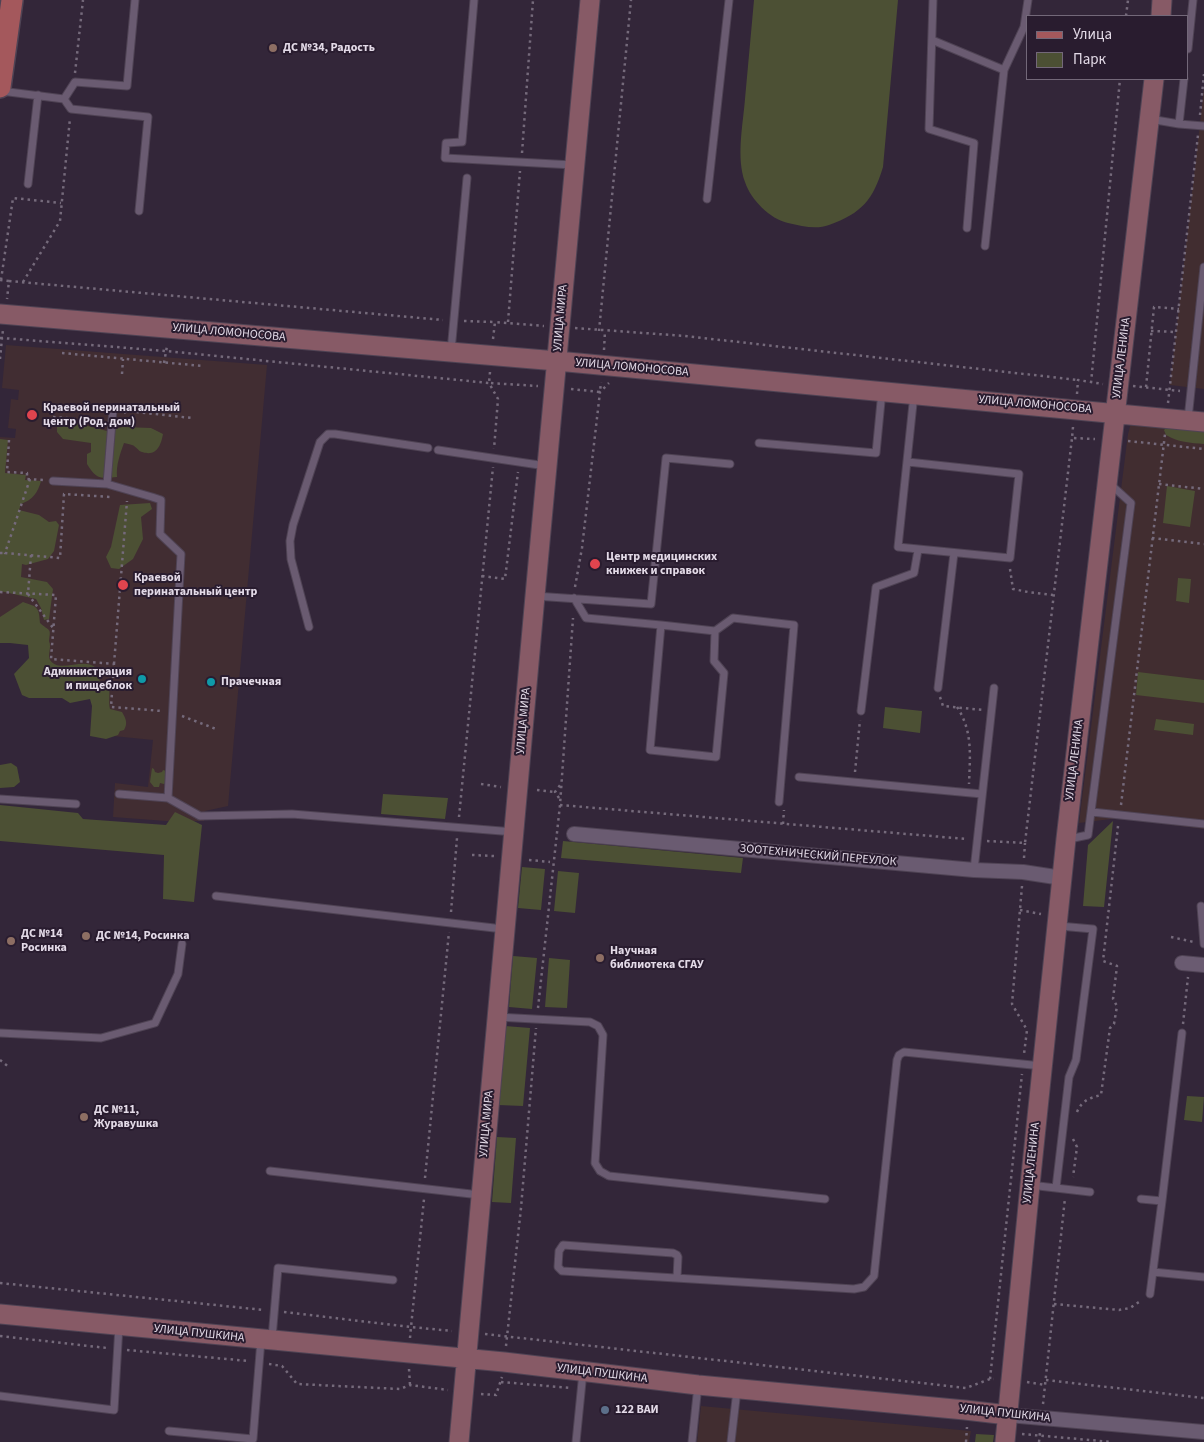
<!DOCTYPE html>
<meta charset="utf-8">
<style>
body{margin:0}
#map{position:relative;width:1204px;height:1442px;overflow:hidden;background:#332639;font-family:"Source Sans 3",sans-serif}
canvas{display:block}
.legend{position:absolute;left:1026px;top:15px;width:162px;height:65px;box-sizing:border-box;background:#291c2f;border:1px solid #736879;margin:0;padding:6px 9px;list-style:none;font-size:15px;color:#e3dae7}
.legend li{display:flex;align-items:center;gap:10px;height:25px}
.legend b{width:25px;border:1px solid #736879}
</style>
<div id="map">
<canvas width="1204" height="1442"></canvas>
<ul class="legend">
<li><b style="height:6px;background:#a4585c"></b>Улица</li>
<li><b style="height:14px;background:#4c5034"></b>Парк</li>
</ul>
</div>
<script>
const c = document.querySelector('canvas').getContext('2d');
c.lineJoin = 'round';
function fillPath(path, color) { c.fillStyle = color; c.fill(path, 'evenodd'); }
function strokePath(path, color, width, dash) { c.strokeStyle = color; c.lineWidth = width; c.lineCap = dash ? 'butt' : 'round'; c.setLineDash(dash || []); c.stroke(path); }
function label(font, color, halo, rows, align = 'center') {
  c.font = font + ' "Source Sans 3",sans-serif'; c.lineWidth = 4; c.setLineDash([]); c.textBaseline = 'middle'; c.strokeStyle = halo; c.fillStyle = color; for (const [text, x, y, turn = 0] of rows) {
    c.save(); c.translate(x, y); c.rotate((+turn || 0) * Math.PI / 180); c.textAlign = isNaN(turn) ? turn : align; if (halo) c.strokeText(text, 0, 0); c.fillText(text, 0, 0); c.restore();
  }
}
fillPath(new Path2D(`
 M1204,88v301l-34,-4z
 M1131,423l73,1v405l-85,-11 -40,5 49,-389z
 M701,1406l270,25 -2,11h-272z`), '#412d30');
fillPath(new Path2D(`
 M6,345l261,20 -39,441 -23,5 -1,10h-38l-53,-4 2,-34 33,4 5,-47 -60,-6 2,-36 -52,-15 -2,-42 -41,-3v-201l15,1 1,-9 -8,-1 3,-29 7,1 1,-10 -17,-2z`), '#412d32');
fillPath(new Path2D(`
 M754,0h144l-15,167c-10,33 -21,46 -54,58 -13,5 -27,1 -41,-2 -18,-4 -37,-23 -43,-41 -9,-24 -2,-58 0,-83 3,-33 6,-66 9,-99z
 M69,421l38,10 16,-4 28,1 12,6c-2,11 -6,23 -21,18 -4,-1 -6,-6 -10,-7 -2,-1 -5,-1 -8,-2 -4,11 -8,22 -7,34 -17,2 -21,2 -30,-13v-10l4,-2v-9l-28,-4 -6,-7v-6z
 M1169,425l35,3v16c-13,-1 -27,-2 -38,-9l-2,-5z
 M0,439l8,1 -3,33 21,2 -1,5 16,1c-3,12 -9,19 -20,23l-2,6 20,5 10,7 7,-1 3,4 -5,26 -6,8 -22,6 -4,-1 -1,13 26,5 6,7 -4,30 -5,1 -3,-12 -5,-9 -36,-8z
 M1167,486l28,5 -5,36 -27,-4z
 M150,503l2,6 -11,8 2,22 -10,20 -14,10 -8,-1 -5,-11 5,-10 9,-42z
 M1178,578l13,1 -2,24 -13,-2z
 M23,602c15,5 16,5 17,21 10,9 11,4 9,18 3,7 -2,14 1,19 9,14 33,-3 45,7 4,4 3,10 5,15l8,2c3,8 0,17 2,25l12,3c4,7 6,11 2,18l-4,1 -2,4 -12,4 -16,-3 2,-30 -2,-7 -20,4 -8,-5h-33l-7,-3 -8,-21 15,-16 -1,-13 -18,-2h-10v-26z
 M1138,672l66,8v23l-68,-8z
 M885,707l37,4 -2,22 -37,-5z
 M1156,719l38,5 -1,11 -39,-5z
 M11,763l6,4 3,15 -6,5 -14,1v-23z
 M152,768l2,1 1,3 3,1 4,-1 1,-2 3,1 2,2 -1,10 -3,1 -4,-1 -1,4h-5l-4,-5z
 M383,794l65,4 -3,21 -64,-5z
 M0,805l78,8 5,6 83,6 9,-13 27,13 -8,77 -31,-3 1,-44 -164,-14z
 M1113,821l-9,86 -21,-1 5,-61z
 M563,841l180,17 -2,15 -180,-15z
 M522,867l23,2 -4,41 -23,-2z
 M558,871l21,2 -4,40 -21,-2z
 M513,956l24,2 -5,51 -23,-2z
 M549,958l21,2 -3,48 -22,-1z
 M505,1026l25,2 -7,78 -25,-1z
 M1187,1096l17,1 -2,25 -18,-2z
 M497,1137l19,1 -5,65 -19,-1z
 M976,1434l18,1 -1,7h-18z`), '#4c5034');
const lane = new Path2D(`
 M474,0l-12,142 -16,1 -1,15 128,7
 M933,0l-4,129 45,14 -7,85
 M932,40l72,30 20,-43 4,-27
 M1188,49l5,-49
 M1,91l63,8 11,-17 52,4 8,-86
 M64,99l7,10 77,8 -9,94
 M1150,119l29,5 25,2
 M1179,124l5,-45
 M28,184l10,-89
 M707,199l22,-199
 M985,246l19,-176
 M451,351l16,-173
 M1188,419l16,-152
 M759,443l117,10 6,-62
 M438,450l108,16
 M908,462l111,12 -9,84 -112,-11 16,-153
 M53,481l54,3 45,13 9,3 -1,34 21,20 -13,244
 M107,484l6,-75
 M535,596l116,8 15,-146 64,6
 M574,598l12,20 75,7 -11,125 66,7 8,-84 -10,-12 1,-30 -54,-6
 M309,627l-18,-68 -1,-18 3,-16 27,-83 8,-8h7l93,14
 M715,631l18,-13 61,7 -15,177
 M938,688l16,-135
 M861,711l15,-124 38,-14 4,-23
 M799,777l183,17
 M119,794l49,4 32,18 92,-2 222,18
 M0,799l76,5
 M1092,812l112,12
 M1069,839l19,-4 43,-332 -22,-20
 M974,870l20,-182
 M216,896l287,33
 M1201,906l3,38
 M497,1017l74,4 19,1 8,4 5,9 -8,128 5,8 9,5 216,23
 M0,1033l101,5 54,-15 23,-49 4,-30
 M270,1171l210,24
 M1030,1185l60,7
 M1056,1188l13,-111 7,-17 17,-131 -34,-3
 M1141,1199l21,2 20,-168
 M1153,1272l51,5
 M677,1278l1,-21 -1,-2 -4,-2 -110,-8 -4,6 -1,16 4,4 292,18 10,-2 10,-11 23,-216 2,-5 5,-3 138,14
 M1150,1294l12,-93
 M272,1338l6,-70 115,12
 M0,1396l114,14 5,-84
 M169,1431l84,8 8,-99
 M576,1442l7,-70
 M692,1442l6,-57
 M731,1442l6,-52`);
const street = new Path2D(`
 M574,834l400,36 49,2 39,6
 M1182,963l22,2
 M1008,1415l196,17`);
const secondary = new Path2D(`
 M1161,16l1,-16
 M0,314l557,47 647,61
 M0,1314l504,48 194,23 267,25 43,5
 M459,1442l76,-846 55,-596
 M1005,1442l25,-257 36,-346 88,-760`);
const primary = new Path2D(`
 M0,87l12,-87`);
strokePath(lane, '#4f4354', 9);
strokePath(street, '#4f4354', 16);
strokePath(secondary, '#4f4354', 21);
strokePath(primary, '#4f4354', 24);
strokePath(new Path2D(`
 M1126,16l2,-16
 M75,73l8,-73
 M1200,115l4,-41
 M522,153l11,-153
 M0,280l9,1 -2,18
 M1,280l12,-82 48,5
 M9,281l434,39
 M23,282l37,-61 10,-103
 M464,321l31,1
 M508,322l12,-151
 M575,328l110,8 393,44
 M599,331l32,-331
 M1151,331l25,1
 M0,338h2l1,-8
 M493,339l2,-17 49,4
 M604,350l1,-19
 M62,353l141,13
 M0,359l2,-21 164,13 323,32 9,16 -4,50
 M164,363l3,-17
 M490,372l-1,11 49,3
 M122,374l1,-15
 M1091,383l29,-304
 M1133,386l47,5
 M1146,387l8,-80 25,2
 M571,389l29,3 1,-10
 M1077,394l1,-14 25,4
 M1168,403l30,-268
 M124,413l3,-2 65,7
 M53,417l50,4
 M1073,427l-1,11 23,1
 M9,440l-2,32 20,1v6l16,1
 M1128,441l76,8
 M30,479l-25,74 55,5 4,-64 47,3
 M1159,484l45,5
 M1152,538l52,6
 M0,553h5
 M31,555l-3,39 25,34
 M1010,569l3,20 15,3 25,3
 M482,576l23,3 13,-107
 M575,587l7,-39 18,-156 9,-9
 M0,592l56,3 -5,64 63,5 -3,43 51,4
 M114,664l13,-163
 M940,697l3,9 40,4
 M957,707c16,24 13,49 12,77
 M182,716l34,13
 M855,772l5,-52
 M481,784l20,3
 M537,790l18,2
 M559,798l-4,-6 6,-8
 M560,805l407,34
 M1121,805l44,-371
 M459,817l34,-350
 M783,824l1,-14
 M987,841l38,2 47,-405
 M472,855l22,1
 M1024,858l1,-15
 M529,860l21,2
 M1022,886l-10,118 15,26 -3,24
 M1020,910l21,4
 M451,912l6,-74
 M1171,937l23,5
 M538,1008l22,-203 13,-187
 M1183,1024l5,-47
 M0,1060l10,8
 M1077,1112c5,-12 13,-14 24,-17l9,-67 4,-4 3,-18 -4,-7 4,-33 -14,-5 15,-135
 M1073,1139l4,8 -4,30
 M425,1178l24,-246
 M0,1283l264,27
 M1054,1304l65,6 11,-2 12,-8
 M284,1312l127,15 13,-128
 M485,1334l481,54 24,-9h4
 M0,1336l107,12
 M410,1338l1,-11 41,4
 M506,1346l15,-138 15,-180
 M127,1350l122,11
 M269,1364l13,2 15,18 103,5 10,-4 38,5
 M409,1369l1,16
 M990,1379l32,-305
 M1046,1380l158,18
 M501,1382l70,6
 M1027,1382l18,3
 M481,1394l15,1 6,-18
 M1043,1404l22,-206
 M1022,1434l90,8
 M966,1442l1,-15
 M1039,1442l1,-10`), '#756a7b', 2.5, [2.5, 4]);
strokePath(lane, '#6a5b71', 7);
strokePath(street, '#6a5b71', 14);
strokePath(secondary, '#875a66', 19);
strokePath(primary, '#a4585c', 21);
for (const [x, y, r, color] of [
 [273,48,5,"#8d6e63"],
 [32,415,6,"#e0444e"],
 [595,564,6,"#e0444e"],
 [123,585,6,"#e0444e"],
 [142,679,5,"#0f9aa8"],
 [211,682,5,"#0f9aa8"],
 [86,936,5,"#8d6e63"],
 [11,941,5,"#8d6e63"],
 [600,958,5,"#8d6e63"],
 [84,1117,5,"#8d6e63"],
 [605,1410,5,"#5c6f8a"]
]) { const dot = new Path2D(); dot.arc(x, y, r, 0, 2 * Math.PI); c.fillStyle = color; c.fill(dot); strokePath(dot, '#291c2f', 2); }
label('bold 12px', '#e3dae7', '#291c2f', [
 ["ДС №34, Радость",283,48],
 ["Краевой перинатальный",43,408],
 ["центр (Род. дом)",43,422],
 ["Центр медицинских",606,557],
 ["книжек и справок",606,571],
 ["Краевой",134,578],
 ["перинатальный центр",134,592],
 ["Администрация",132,672,"right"],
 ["и пищеблок",132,686,"right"],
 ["Прачечная",221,682],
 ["ДС №14",21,934],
 ["Росинка",21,948],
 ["ДС №14, Росинка",96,936],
 ["Научная",610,951],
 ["библиотека СГАУ",610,965],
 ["ДС №11,",94,1110],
 ["Журавушка",94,1124],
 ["122 ВАИ",615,1410]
], 'left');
label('12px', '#e3dae7', '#291c2f', [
 ["УЛИЦА МИРА",561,318,-85],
 ["УЛИЦА ЛОМОНОСОВА",229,333,5],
 ["УЛИЦА ЛЕНИНА",1122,358,-83],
 ["УЛИЦА ЛОМОНОСОВА",632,368,5],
 ["УЛИЦА ЛОМОНОСОВА",1035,405,5],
 ["УЛИЦА МИРА",524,721,-85],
 ["УЛИЦА ЛЕНИНА",1075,760,-83],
 ["ЗООТЕХНИЧЕСКИЙ ПЕРЕУЛОК",818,856,5],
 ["УЛИЦА МИРА",487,1124,-85],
 ["УЛИЦА ЛЕНИНА",1032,1163,-84],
 ["УЛИЦА ПУШКИНА",199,1334,6],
 ["УЛИЦА ПУШКИНА",602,1374,7],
 ["УЛИЦА ПУШКИНА",1005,1414,6]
]);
</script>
